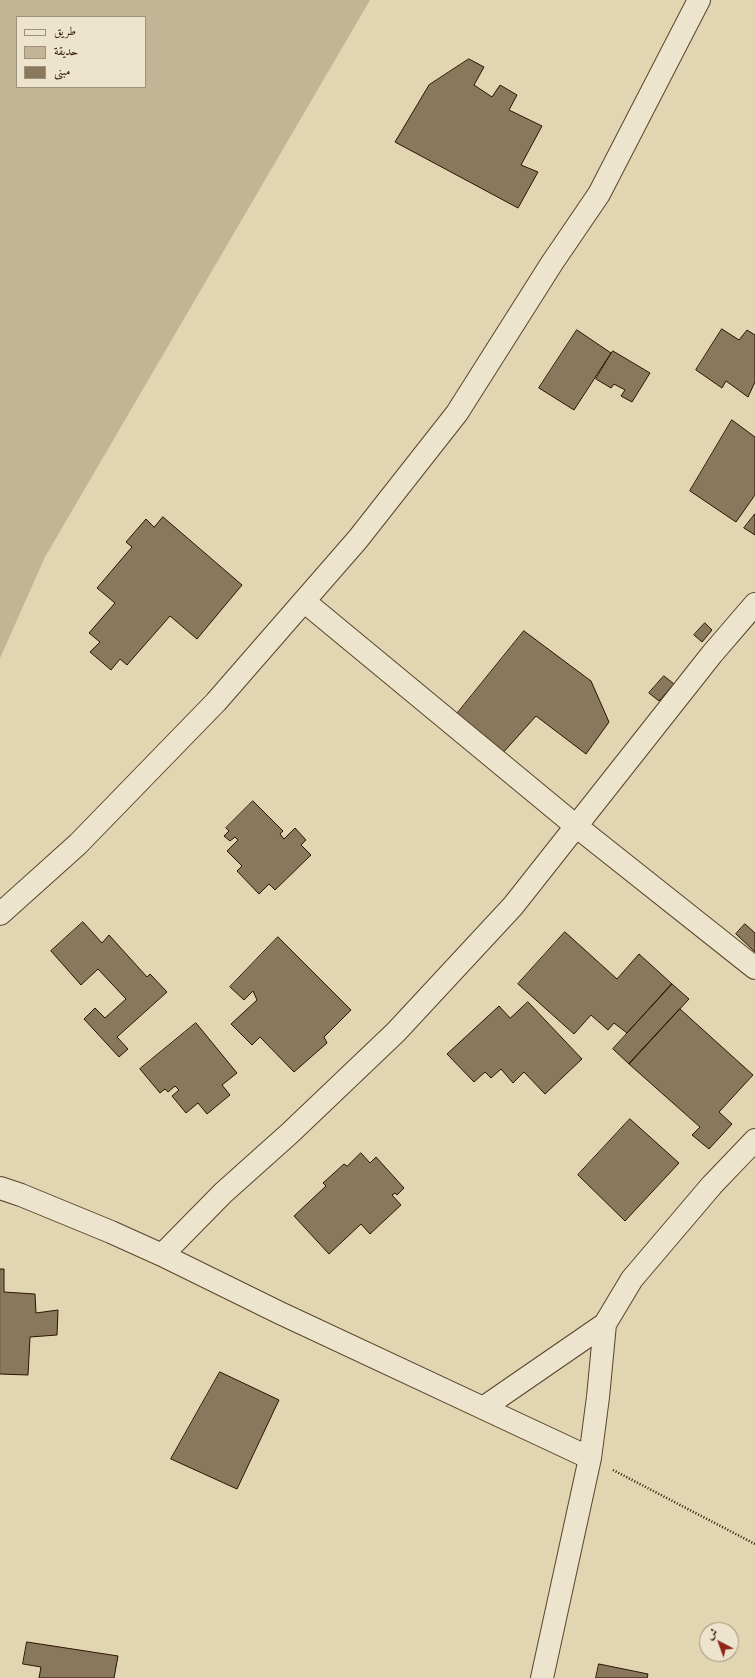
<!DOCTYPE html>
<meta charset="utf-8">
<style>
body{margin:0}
#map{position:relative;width:755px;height:1678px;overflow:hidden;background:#e1d5b2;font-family:"Libre Caslon Text",Amiri,serif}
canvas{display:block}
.legend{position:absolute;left:16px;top:16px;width:130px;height:72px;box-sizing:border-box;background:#ece4cd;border:1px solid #9f917b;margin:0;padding:5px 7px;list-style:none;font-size:12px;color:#2c1400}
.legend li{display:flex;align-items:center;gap:8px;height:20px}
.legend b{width:20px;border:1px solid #9f917b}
.north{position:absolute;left:699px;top:1622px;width:40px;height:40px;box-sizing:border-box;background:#ece4cd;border:1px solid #9f917b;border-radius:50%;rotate:319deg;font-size:11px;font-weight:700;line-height:16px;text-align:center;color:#2c1400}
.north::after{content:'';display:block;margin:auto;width:14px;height:18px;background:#8f2418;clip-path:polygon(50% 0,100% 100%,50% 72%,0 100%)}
</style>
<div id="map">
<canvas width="755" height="1678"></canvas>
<ul class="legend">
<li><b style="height:5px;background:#ece4cd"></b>طريق</li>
<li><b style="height:11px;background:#c2b494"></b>حديقة</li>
<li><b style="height:11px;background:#8a785d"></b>مبنى</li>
</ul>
<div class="north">ش</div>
</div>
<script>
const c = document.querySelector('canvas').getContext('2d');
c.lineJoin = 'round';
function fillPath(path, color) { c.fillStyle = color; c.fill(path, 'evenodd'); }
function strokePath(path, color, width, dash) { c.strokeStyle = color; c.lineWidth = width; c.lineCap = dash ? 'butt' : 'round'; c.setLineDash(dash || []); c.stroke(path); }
fillPath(new Path2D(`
 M0,0h370l-325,557 -45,101zM17,17h128v70h-128z`), '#c2b494');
const building = new Path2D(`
 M469,59l15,8 -10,18 18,12 8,-12 17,10 -8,15 33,16 -21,39 17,7 -20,36 -123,-66 34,-57z
 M722,329l17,11 8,-10 8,5v47l-7,15 -22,-16 -4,7 -26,-18z
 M577,330l34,23 -37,57 -35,-22z
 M613,351l37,22 -18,29 -11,-6 4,-6 -11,-6 -3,4 -15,-9z
 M732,420l23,17v58l-19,27 -46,-31z
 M755,514v21l-11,-7z
 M163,517l79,68 -45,54 -27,-23 -43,49 -7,-6 -9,11 -21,-18 10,-10 -11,-9 26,-30 -18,-15 35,-41 -6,-5 20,-23 8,8z
 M705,623l7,7 -10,12 -8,-7z
 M524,631l67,50 18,41 -23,32 -50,-38 -35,39 -45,-40z
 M664,676l10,8 -15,17 -10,-8z
 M253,801l30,30 -3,3 4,5 11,-11 11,12 -5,5 10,10 -36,35 -6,-6 -10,10 -22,-23 5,-5 -15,-15 11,-11 -3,-3 -5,4 -6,-5 5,-5 -3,-3z
 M83,922l19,21 7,-8 38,42 3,-3 17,18 -50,45 11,12 -9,8 -35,-38 11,-11 10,10 21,-19 -28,-30 -17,16 -30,-34z
 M745,924l10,9v19l-19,-18z
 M565,932l52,47 22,-25 33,30 -45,49 -13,-10 -6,7 -17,-15 -17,19 -56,-50z
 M278,937l73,73 -27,27 3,6 -33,29 -34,-35 -8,8 -21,-21 26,-24 -4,-9 -9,9 -14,-13z
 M672,984l17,15 -60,65 -16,-15z
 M528,1002l54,57 -37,35 -21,-22 -11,11 -12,-14 -10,9 -6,-6 -11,10 -27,-28 52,-48 11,12z
 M680,1009l73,66 -34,37 13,12 -23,25 -17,-14 8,-8 -71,-63z
 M196,1023l41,50 -15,12 8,10 -23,19 -9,-11 -12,10 -14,-17 7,-6 -4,-4 -7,6 -3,-3 -5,4 -20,-24z
 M630,1119l49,44 -54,58 -47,-46z
 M361,1153l9,10 6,-6 28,31 -7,7 -2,-2 -3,2 9,10 -31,29 -9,-10 -32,30 -35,-38 32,-30 -3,-3 21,-19 3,2z
 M0,1269h4v23l31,2 1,19 22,-3 -1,25 -27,2 -2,38 -28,-1z
 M220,1372l59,28 -42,89 -66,-30z
 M27,1642l91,14 -4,22h-75l2,-11 -18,-3z
 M599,1664l49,10 -1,4h-51z`);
fillPath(building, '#8a785d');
strokePath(building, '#2c1400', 1);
const minor = new Path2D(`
 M305,602l271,224 179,142
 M0,914l78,-70 138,-142 142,-163 99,-126 95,-150 47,-69 100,-194
 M0,1188l21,7 90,37 51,23 118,58 310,145
 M162,1255l61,-62 67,-60 106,-101 117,-126 199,-252 43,-50
 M483,1408l122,-84 27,-45 80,-94 43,-45
 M542,1678l48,-220 8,-61 7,-73`);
strokePath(minor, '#59442c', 24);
strokePath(new Path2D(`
 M613,1470l142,74`), '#2c1400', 2.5, [1, 2]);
strokePath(minor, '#ece4cd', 22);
</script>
